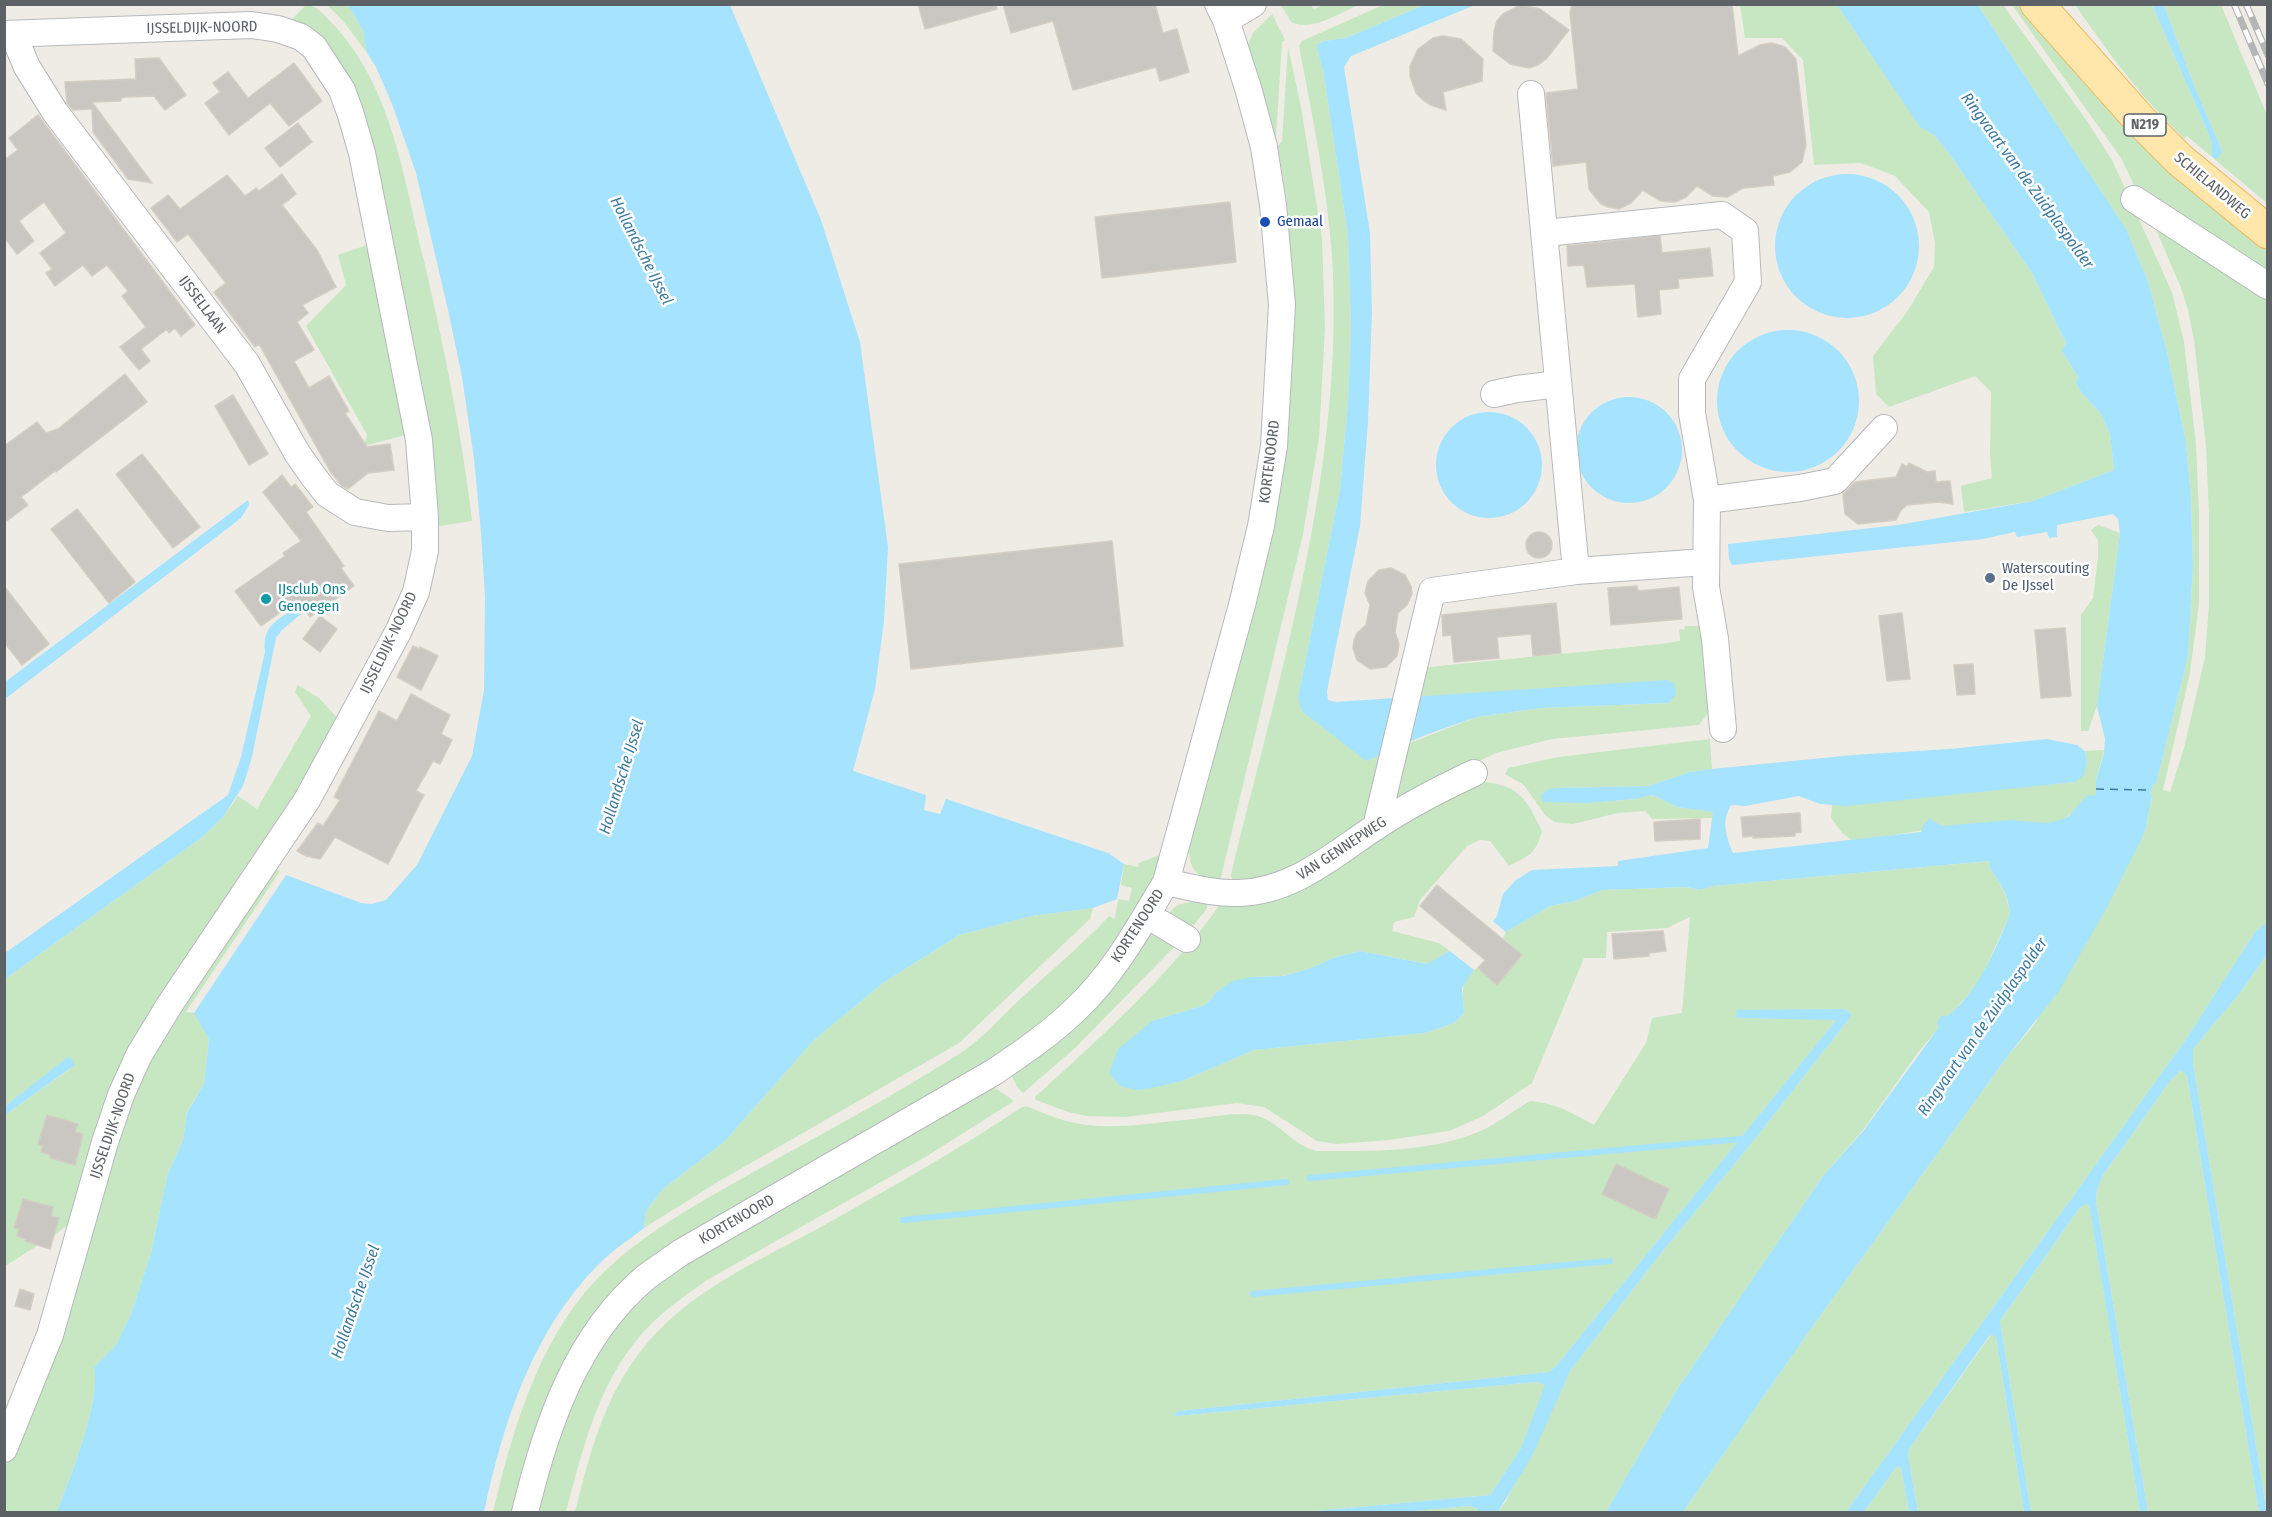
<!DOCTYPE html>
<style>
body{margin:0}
#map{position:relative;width:2272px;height:1517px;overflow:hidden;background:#efece5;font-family:"Fira Sans Condensed",sans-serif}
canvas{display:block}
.frame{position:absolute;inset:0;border:6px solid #5d6266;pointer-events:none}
</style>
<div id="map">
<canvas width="2272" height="1517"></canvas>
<div class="frame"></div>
</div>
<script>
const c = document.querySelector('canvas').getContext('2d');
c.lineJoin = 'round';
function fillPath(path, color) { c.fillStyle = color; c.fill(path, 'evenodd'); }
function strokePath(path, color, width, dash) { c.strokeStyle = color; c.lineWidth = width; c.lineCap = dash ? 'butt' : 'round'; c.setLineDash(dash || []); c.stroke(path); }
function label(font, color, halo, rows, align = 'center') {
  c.font = font + ' "Fira Sans Condensed",sans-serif'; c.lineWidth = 5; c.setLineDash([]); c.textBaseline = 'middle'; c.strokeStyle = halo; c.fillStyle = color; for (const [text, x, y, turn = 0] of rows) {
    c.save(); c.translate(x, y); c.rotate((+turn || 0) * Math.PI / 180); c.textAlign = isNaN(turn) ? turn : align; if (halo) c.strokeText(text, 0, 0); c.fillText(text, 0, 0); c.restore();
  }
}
fillPath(new Path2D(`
 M306,5c11,0 17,9 25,17 61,63 73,157 93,239 20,86 38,173 48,260l-33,5 -3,-48 -9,-63 -59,-273 -80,-119z
 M327,5h21l15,26 4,22 -24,-32z
 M1281,5h30l3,4 10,-4h35c-20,8 -47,27 -68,17z
 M1383,5h41l-78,33 -22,3 -7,4 6,25 25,165 3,93 -3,75 -8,86 -42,209 88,55 -20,66 -82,56 -51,9 -2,-9c49,-202 114,-409 101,-619 -5,-70 -20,-141 -33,-210l3,-5z
 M1740,5h97l83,121 14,9 14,17 84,121 34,70 -4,8 16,26 -2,6 5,9 20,22 9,20 4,36 -81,31 -69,11 -3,-26 31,-8 -2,-22 1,-64 -16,-16 -86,31 -13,-13 -3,-38 34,-44 27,-45 1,-24 -6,-31 -34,-36 -34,-13 -47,2 -11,-105 -21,-22h-37z
 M1978,5h25l84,116 25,39 60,132 12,50 12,102 3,70v89l-9,70 -27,117 7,2 14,-44 21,-91 4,-52v-91l-3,-68 -12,-106 -6,-30 -7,-22 -30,-70 116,73v631l-12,10 -69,107 -340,473h-163l127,-182 197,-273 27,-32 112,-197 6,-31 -2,-2 3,-11h3l32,-127 5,-92 -2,-67 -5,-56 -19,-90 -19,-71 -22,-52z
 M2012,5h16l239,241v35l-126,-82 -20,-41z
 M2075,5h77l57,130 3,10v12l-25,-21 -3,3 -39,-41 -35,-44z
 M2164,5h57l46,110v88l-54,-45 9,-6 -1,-4 -27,-63z
 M1272,14l13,26 -3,2 -6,94 -3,3 -25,-94 5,-12z
 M1288,47l13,60 21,131 3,90 -6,110 -16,96 -82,343 -2,3c-28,-1 -32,-18 -29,-43l95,-390 7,-81v-66l-8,-97h3l-9,-57 4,-5z
 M367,245l3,15 6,4 29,171 -41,11 3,-11 -61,-109 40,-41 -8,-30z
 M2098,525l22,8 -23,173 -9,25h-7v-116l12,-17 5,-41v-17l-7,-10z
 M1685,626h20l7,76 -4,11 -9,12 -147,14 -56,14 -97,46 -9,-4 12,-49 75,-29 64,-9 127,-5 -256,-6 7,-29 242,-24 19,-3 -1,-12 5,1z
 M298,685l21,13 21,23 -2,8 -148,229 -116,262 -18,14 -51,32v-151l65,-46 -2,-11 -63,48v-127l196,-141 22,-21 15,-21 19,13 54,-93 -16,-24z
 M1710,739l2,30 -22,3 -42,14 -91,2 31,15 48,-4 13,-4 6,1 22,11 37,5 -1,6 -61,1 -7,-8 -27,2 -45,11 -19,-2 -9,-7 -21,-30 -19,-11 3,-6 50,-11z
 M2104,750l-8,30v15l-10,2c-8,8 -15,20 -27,24 -22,6 -47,-1 -69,1 -46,3 -91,13 -137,19l-11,-8 -11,-15 1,-13 243,-23 12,-19 -2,-12z
 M1485,782c36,4 42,19 57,49 -6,23 -13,25 -33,35l-19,-25 -10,-1 -13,6 -47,54 -6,17 -20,5 -2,9 47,12 11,8 -22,13 -68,-13 -27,7 -22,10 -29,8 -30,1 -34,14 -13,14 -53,16 -15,69 45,-9 72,-31 171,-17 29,-10 10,-10c-1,-16 -5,-37 14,-45l20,16 24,-29 -19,-17 3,-6 44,-26 25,-5 28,-11 84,-3 13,3 13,-4 278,-25 -2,6c10,14 19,29 21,47l-30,67 -61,70 -56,79 -40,46 -147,215 -70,121h-108l8,-11 64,-130 88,-114 97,-118 97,-124 -7,-6 -108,9 100,1 -280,346 -8,7 -370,39 -6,3 4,2 359,-34 10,3 -25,63 -31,47 -186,17h-729c15,-59 29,-116 69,-165 45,-56 114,-86 175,-119 69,-39 138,-77 203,-121l4,-1c20,8 40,17 62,19 35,4 71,-3 106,-6 19,-2 41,-7 60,-4 24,5 39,31 63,36 56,0 118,2 170,-23 15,-8 29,-19 43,-27 25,2 43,12 64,24l52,-82 6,-25 30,-5 8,-96 -23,11 -60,4 -1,26h-22l-52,125 -49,33 -34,15 -60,9 -52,4 -20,-3 -53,-34 -27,-4 -112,14 -38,-1 -19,-4 -32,-12 -1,-3c66,-60 135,-122 187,-195l245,-117z
 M1163,849c-12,50 -54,112 -91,148 -14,14 -29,26 -44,40l-402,246 -110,229h-23c18,-75 40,-154 89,-216 44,-54 108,-88 168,-122 71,-40 144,-78 212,-122 20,-13 37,-33 54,-49 31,-29 64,-56 93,-87l6,3 3,-20 11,2 3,-13 -11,-3 3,-21 14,3 1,-4 21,-8z
 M272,867l8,4 -94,141 9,1 14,26 -5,45 -17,28 -4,28 -16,36 -16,77 -20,61 -15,31 -22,22c7,35 -24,111 -37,145h-52v-45l38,-91 55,-184 49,-137z
 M1192,902l16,1 -2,7 -19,23 -19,-16c5,-12 12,-13 24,-15z
 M1093,908l-3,11 -131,124 -243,140 -72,45 2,-17 17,-22 61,-47 90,-102 69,-57 76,-48 73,-19z
 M1153,925l24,19 -103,105 -51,44 -6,-6 -5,-11 2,-7z
 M2267,954v558l-74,-449v-14l50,-60z
 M2180,1071h4l3,5 72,436h-111l-52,-311 1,-11 6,-15 67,-94z
 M991,1085l23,16 -87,55 -220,124c-18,13 -37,26 -54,42 -53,52 -69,122 -87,190h-31l20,-69 29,-73 44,-60 28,-27 30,-21z
 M2087,1204h2l51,308h-109l-31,-191 80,-114z
 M1993,1334l3,3 28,175h-106l-10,-57 1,-6 81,-113z
 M1897,1466l4,2 8,44h-45z
 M1470,1506l8,3v3h-76z`), '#c6e7c2');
fillPath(new Path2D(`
 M348,5h382l91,215 39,122 28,205 -4,74 -9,68 -22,82 73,24 -2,15 16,4 6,-15 162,54 16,11 -7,35 -24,9 -61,8 -73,19 -76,48 -69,57 -90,102 -61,47 -17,22 -2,17c-15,12 -33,23 -46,37 -66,67 -95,158 -114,247h-427c13,-34 44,-110 37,-145l22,-22 15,-31 20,-61 16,-77 16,-36 4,-27 17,-29 5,-45 -15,-26 92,-138 75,28 10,1 15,-4 31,-35 55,-109 12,-66 1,-93 -4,-64 -7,-74 -12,-82 -14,-67 -32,-137 -24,-69 -16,-37 -9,-14 -4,-22z
 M1424,5h51l-124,51 -7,11 26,166 2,79 -4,110 -8,104 -33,165 1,9 7,2 332,-22 8,4 1,11 -8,8 -127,5 -64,9 -49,17 -62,27 -64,-50 -4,-13 42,-209 8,-86 3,-75 -3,-93 -25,-165 -7,-25 8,-4 22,-3z
 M1837,5h141l148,224 22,52 19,71 19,90 5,56 2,67 -5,92 -32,127h-3l-3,11 2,1 -6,32 -5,12 -35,69 -47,82 -52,66 -197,273 -127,182h-77l70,-121 147,-215 41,-46 75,-103 -2,-5 5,-6h6c32,-27 46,-64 62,-102 -1,-18 -11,-33 -21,-47l1,-6 -277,25 -13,4 -13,-3 -84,3 -28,11 -25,5 -44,26 -13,-11 4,-5 6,-22 13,-14 16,-10 86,-4v-5l90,-13 5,-36 -36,-5 -22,-11 -5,-1 -14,4 -48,4 -45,-1 -2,-7 8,-6 8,-1 91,-2 42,-14 22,-3 141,-14 96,-6 98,-10 30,6 8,6 2,12 -4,13 -8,6 -229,24 -26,-2 -21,-8 -54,10 -14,-1c-10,17 -5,31 2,48l188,-21 3,-8 6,-5 12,7 68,-6 36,3 15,-3 8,-4 17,-20 10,-1v-15l8,-27 1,-14 -8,-33 23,-173 -2,-14 -5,-5 -56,11v12l-8,1 -2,-6 -30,5 -2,-5 -32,7 -251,26 -3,-6 -1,-15 170,-19 135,-24 81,-31 -4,-36 -9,-20 -20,-22 -5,-9 2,-6 -16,-26 4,-8 -34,-70 -84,-121 -14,-17 -14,-8z
 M2152,5h12l30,80 27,63 1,4 -5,7 -5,-2v-12l-3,-10z
 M1775 246a72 72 0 1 1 144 0a72 72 0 1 1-144 0Z
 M1717 401a71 71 0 1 1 142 0a71 71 0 1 1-142 0Z
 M1576 450a53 53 0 1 1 106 0a53 53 0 1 1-106 0Z
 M1436 465a53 53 0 1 1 106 0a53 53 0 1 1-106 0Z
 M248,500l1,5 -8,13 -236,181v-17z
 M296,607l5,7 -19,16 -6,8 -24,119 -9,29 -20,31 -22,21 -196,141v-26l223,-158 13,-38 24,-105c-3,-27 12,-31 31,-45z
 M2267,922v32l-24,35 -50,60v14l74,449h-8l-72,-436 -4,-5h-3l-10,10 -67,94 -6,15 -1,11 52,311h-8l-51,-307 -2,-1 -7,3 -80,114 31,191h-7l-28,-175 -3,-2 -4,1 -80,113 -1,6 10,57h-9l-8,-44 -4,-2 -33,46h-18l340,-473 69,-107z
 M1360,951l67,13 23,-13 24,19 -12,18 2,25 -10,10 -29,10 -171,17 -72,31 -30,7 -15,2 -17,-4 -11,-13 9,-24 34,-28 53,-16 13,-14 15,-10 19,-4 31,-1 28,-8 22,-10z
 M1845,1009l7,6 -97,124 -97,118 -88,114 -37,83 -35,58h-20v-3l-8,-3 -68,6h-98l186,-17 31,-47 24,-63 -9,-3 -359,34 -4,-2 6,-3 370,-39 8,-7 279,-345 -100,-2 1,-8z
 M68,1057l4,2 3,6 -70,50v-9z`), '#a6e3ff');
strokePath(new Path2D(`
 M1310,1178l430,-39
 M903,1220l383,-38
 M1253,1294l357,-33`), '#a6e3ff', 6);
strokePath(new Path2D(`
 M2096,789l55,1`), '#3b79a0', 1.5, [8, 6]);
const building = new Path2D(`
 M918,4h78l1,5 -72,20z
 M1003,4h152l8,29 14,-4 12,43 -29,9 -4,-14 -83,23 -20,-69 -42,12z
 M1572,4h160l6,52 22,-11 12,-2 13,4 11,12 10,86 -4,17 -12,10 -17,4 1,9 -31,3 -16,9 -14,-1 -16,-10 -11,11 -11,5 -14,-1 -18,-11 -12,13 -12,6 -11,-2 -8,-4 -11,-14 -3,-27 -33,4 -7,-73 32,-4 -8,-76z
 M1521,5l19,4 29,21 -23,29 -8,6 -9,3 -19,-4 -17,-13 1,-20 3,-10 6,-7z
 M1443,36l18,3 22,20 -1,22 -39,11 3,18 -15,-5 -8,-5 -7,-7 -6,-17v-10l8,-17 15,-11z
 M159,58l27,37 -21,15 -11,-14 -28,1 -5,1v3l-29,1 60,81 -24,-4 -35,-47 -1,-23 -19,1 -6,-7 -2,-21 71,-3 -1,-20z
 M294,63l28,38 -33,25 -19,-23 -41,32 -24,-32 15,-11 -7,-9 15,-11 20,26z
 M38,115l157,210 -14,11 -6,-8 -6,5 -2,-4 -26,20 9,12 -11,9 -19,-23 26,-20 -24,-31 6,-5 -21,-26 -15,11 -9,-11 -28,21 -9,-13 6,-4 -12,-16 26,-20 -22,-31 -25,19 15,20 -17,13 -13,-17v-77l14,-10 -9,-12z
 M298,123l14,19 -32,25 -15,-19z
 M282,174l14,20 -14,11 35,45 19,37 -34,18 6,8 -11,9 17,28 -20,11 15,27 20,-12 20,35 -4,2 22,34 23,-3 4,26 -26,3 -20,16 -6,-3 -12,-15 -71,-127 -4,3 -41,-55 12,-9 -38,-49 -11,8 -26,-34 17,-13 12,14 47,-34 18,21 11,-8 3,3z
 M1230,202l6,60 -134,16 -7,-61z
 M1660,236l2,17 48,-5 3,28 -35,3 1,9 -20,2 2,24 -23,3 -3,-33 -48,3 -3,-22 -16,1 -1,-20z
 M125,374l22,28 -91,70 -1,-1 -34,26 7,8 -24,18v-77l33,-24 9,11 12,-4z
 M233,395l35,59 -19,11 -34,-59z
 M142,454l58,73 -27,21 -57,-74z
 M1909,463l18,9 8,-1 1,11 14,-1 3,23 -15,-2 -31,3 -6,5 -5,10 -38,4 -13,-10 -2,-20 12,-12 41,-5 6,-13 5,3z
 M282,475l9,12 4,-3 18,23 -7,5 38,54 -3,2 13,18 -44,31 -12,-17 -37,26 -26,-35 50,-35 -2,-3 18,-12 -38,-49z
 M77,509l58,73 -26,21 -58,-74z
 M1526 545a13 13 0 1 1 26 0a13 13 0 1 1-26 0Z
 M1112,541l11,105 -212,23 -12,-105z
 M1391,568l14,7 6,11 1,8 -5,11 -9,8 -3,19 4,12 -2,12 -11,11 -16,2 -13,-9 -4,-12 1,-8 3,-7 9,-8 4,-20 -5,-12 3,-12 11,-11z
 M4,586l45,58 -27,21 -18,-23z
 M1637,586l1,5 41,-4 3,32 -71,6 -3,-37z
 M1556,603l5,50 -28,3 -2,-22 -34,3 2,21 -45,4 -3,-27 -8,1 -1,-21z
 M1902,613l8,66 -23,2 -8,-65z
 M320,616l17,13 -17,23 -17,-13z
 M2065,628l6,68 -30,2 -6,-68z
 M413,646l6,3 1,-2 18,9 -17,34 -24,-13z
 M1973,664l2,30 -18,1 -3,-30z
 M411,694l39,21 -9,19 11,6 -12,24 -7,-3 -17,30 8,4 -36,69 -53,-27 -15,22 -14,-3 -9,-5 21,-28 5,3 17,-26 -6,-3 45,-86 18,10z
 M1800,813l1,19 -6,1v3l-42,2v-2l-10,1 -2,-20z
 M1700,819v20l-45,2 -1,-19z
 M1437,885l85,70 -25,30 -19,-17 7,-8 -65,-54z
 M1663,931l3,20 -17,2v3l-35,3 -2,-25z
 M47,1115l31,9 -3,8 8,2 -8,31 -25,-7v-3l-9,-3 2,-6 -5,-2z
 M1616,1164l53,25 -14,30 -53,-25z
 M23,1199l30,8 -2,9 8,2 -9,31 -25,-8 1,-2 -9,-3 2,-7 -5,-1z
 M20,1289l14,5 -4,16 -15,-4z`);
fillPath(building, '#cac7c2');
strokePath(building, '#d4cdc3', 1.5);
const minor = new Path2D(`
 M1226,20l27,-16
 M4,34l248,-9 26,4 23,8 13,10 28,43 9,25 11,38 57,287 6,77v34l-9,41 -18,40 -91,168 -137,204 -31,51 -18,40 -16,47 -55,193 -46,114
 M13,34l14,33 28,45 192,252 50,89 16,23 14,18 28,18 33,6 37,-1
 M1531,94l45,477
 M2134,199l134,87
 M1545,233l177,-18 23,16 3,51 -56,97v34l15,87 -1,87 9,52 8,90
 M1494,394l23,-5 41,-5
 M1707,500l93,-12 35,-7 49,-53
 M1376,827l56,-236 144,-20 130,-9
 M1166,882c24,5 48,12 73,11 55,-2 94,-38 138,-67 31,-21 63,-37 97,-53
 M1147,915l40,24
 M525,1512c21,-86 51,-176 121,-235 11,-8 23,-16 34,-24l314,-181c28,-19 56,-38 81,-62 38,-35 65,-84 91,-128l76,-277 19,-79 13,-80 8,-141 -9,-100 -9,-58 -16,-59 -22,-68 -8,-16`);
const major = new Path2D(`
 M2037,4l103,116 40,40 88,72`);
strokePath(minor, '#b6b9bc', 28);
strokePath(major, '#f2b55b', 35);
strokePath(minor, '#fff', 26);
strokePath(major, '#ffe7ab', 33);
const rail = new Path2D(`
 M2234,4l34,80
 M2246,4l22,51`);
strokePath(rail, '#b4b5b6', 7);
strokePath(rail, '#fff', 4.5, [14]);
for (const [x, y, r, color] of [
 [1265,222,6,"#1a4fb4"],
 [1990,578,6,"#5c6f8a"],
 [266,599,6,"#0f9aa8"]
]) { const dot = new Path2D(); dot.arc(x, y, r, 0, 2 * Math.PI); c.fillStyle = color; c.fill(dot); strokePath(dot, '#fff', 2); }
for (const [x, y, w] of [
 [2145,125,42]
]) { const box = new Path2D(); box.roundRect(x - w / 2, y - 11, w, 22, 4.5); c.fillStyle = '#fff'; c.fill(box); strokePath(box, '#5d6266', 1.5); }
label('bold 14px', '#5d6266', null, [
 ["N219",2145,125]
]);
label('15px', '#5d6266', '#fff', [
 ["IJSSELDIJK-NOORD",202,28,-1],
 ["SCHIELANDWEG",2212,186,40],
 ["IJSSELLAAN",202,305,53],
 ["KORTENOORD",1270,462,-83],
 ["IJSSELDIJK-NOORD",389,643,-64],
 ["VAN GENNEPWEG",1342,849,-33],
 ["KORTENOORD",1138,926,-57],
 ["IJSSELDIJK-NOORD",113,1126,-71],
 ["KORTENOORD",737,1220,-30]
]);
label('15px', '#164399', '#fff', [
 ["Gemaal",1277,222]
], 'left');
label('15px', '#4e5e75', '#fff', [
 ["Waterscouting",2002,569],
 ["De IJssel",2002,586]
], 'left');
label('15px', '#0d838f', '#fff', [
 ["IJsclub Ons",278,590],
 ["Genoegen",278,607]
], 'left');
label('italic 16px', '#3b79a0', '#fff', [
 ["Ringvaart van de Zuidplaspolder",2027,181,54],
 ["Hollandsche IJssel",641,251,63],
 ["Hollandsche IJssel",622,777,-73],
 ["Ringvaart van de Zuidplaspolder",1983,1027,-55],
 ["Hollandsche IJssel",356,1302,-71]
]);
</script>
